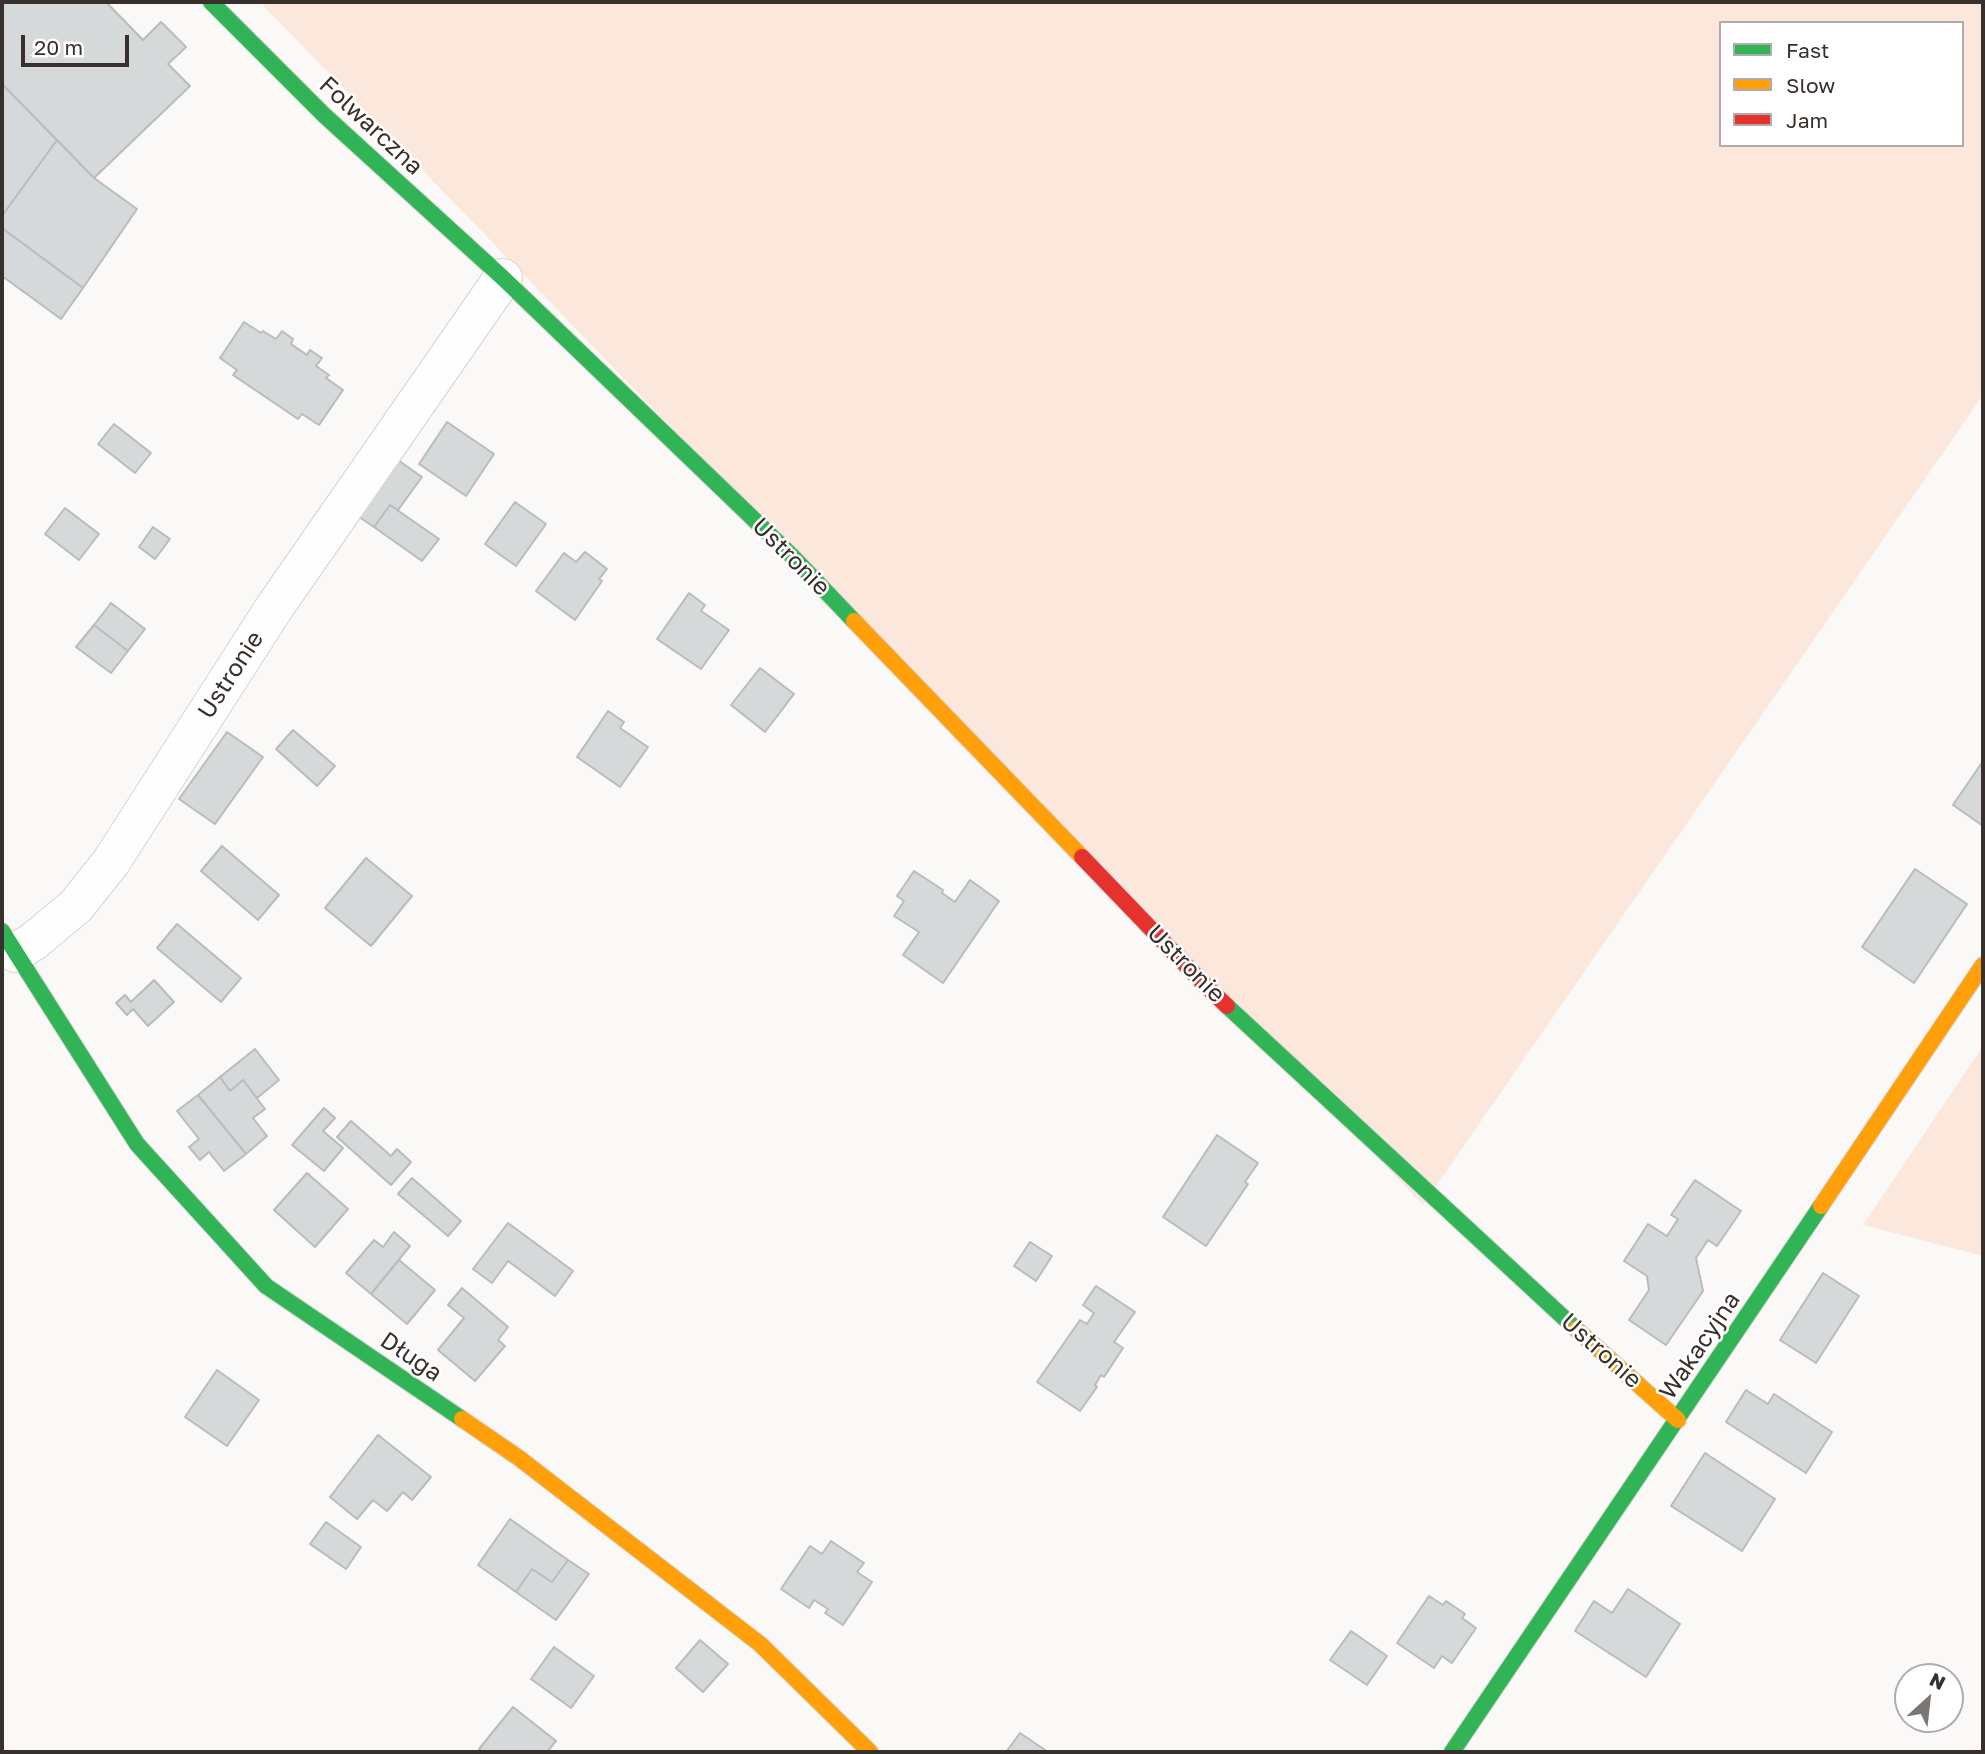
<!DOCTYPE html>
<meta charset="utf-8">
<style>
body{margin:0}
#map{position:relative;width:1985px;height:1754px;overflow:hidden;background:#fbf9f7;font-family:"Golos Text",sans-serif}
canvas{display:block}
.frame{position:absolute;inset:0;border:4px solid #38302c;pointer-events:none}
.legend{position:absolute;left:1719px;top:21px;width:245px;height:126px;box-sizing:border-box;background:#fff;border:2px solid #afacab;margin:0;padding:9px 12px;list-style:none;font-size:21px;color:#38302c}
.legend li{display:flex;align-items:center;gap:14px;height:35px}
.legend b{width:35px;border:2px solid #afacab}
.north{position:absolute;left:1894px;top:1663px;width:70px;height:70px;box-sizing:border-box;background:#fff;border:2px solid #afacab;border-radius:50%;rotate:27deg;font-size:19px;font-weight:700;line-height:28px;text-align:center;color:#38302c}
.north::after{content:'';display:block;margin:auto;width:24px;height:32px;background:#7c7673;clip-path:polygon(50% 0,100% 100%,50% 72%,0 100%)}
.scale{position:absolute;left:21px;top:35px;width:108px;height:32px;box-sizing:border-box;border:4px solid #38302c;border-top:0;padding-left:9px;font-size:21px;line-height:24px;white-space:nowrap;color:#38302c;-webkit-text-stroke:5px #fff;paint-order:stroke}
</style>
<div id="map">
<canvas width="1985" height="1754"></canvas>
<div class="frame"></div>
<ul class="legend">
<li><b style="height:9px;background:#30b455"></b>Fast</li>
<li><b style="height:9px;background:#ff9f0a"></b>Slow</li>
<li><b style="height:9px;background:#e5322d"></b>Jam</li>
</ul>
<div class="north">N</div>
<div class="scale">20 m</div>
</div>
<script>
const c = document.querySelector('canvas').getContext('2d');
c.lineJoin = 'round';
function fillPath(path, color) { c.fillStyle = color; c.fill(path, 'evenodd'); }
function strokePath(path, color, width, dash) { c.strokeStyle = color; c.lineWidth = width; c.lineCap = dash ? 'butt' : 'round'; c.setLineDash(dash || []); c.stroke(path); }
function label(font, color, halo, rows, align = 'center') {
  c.font = font + ' "Golos Text",sans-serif'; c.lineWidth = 5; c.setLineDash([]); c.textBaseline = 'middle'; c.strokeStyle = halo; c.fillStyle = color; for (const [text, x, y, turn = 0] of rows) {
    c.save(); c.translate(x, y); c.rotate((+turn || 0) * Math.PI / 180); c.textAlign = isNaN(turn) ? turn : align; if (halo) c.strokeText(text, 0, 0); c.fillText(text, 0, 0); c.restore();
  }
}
fillPath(new Path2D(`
 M260,2h1723v393l-560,810zM1721,23h241v122h-241z
 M1983,1046v210l-120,-31z`), '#fbe7dc');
const building = new Path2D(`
 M2,2h104l37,38 18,-18 25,25 -18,17 22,22 -96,92 -92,-94z
 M2,84l55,56 -55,76z
 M57,140l37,38 43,31 -54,79 -81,-60v-12z
 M2,228l81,60 -22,31 -59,-43z
 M244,322l17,11 2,-2 13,8 6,-8 11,8 -2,5 16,11 3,-5 12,8 -6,8 13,9 -3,3 17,12 -24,35 -17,-11 -4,5 -65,-44 4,-5 -17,-12z
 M447,422l47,32 -28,42 -47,-32z
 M114,424l37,29 -16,20 -37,-29z
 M395,458l27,19 -24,33 -8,-5 -16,22 -18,-12z
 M515,502l31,22 -30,42 -31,-22z
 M390,505l49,34 -17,22 -48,-34z
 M65,508l34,26 -20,26 -34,-26z
 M153,527l17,12 -15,20 -16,-12z
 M585,552l22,17 -8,10 3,2 -27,39 -39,-29 28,-38 12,9z
 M689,593l16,12 -4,6 28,19 -28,39 -44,-30z
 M111,603l34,26 -17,22 -34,-26z
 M94,625l34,26 -17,22 -35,-26z
 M760,668l34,26 -29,38 -34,-27z
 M608,711l16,11 -4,6 28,19 -28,40 -43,-30z
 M293,730l42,36 -18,20 -41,-37z
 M227,732l36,25 -48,67 -36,-25z
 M1983,761v65l-30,-21z
 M222,846l57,49 -21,25 -57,-49z
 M366,858l46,38 -41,50 -46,-38z
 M1915,869l52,35 -53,79 -52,-36z
 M914,871l29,19 -1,3 13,9 15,-22 29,21 -56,82 -40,-28 16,-23 -25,-16 10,-15 -7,-5z
 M177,924l64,54 -20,24 -64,-54z
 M154,980l20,22 -26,24 -15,-17 -6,6 -11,-12 9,-8 6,7z
 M255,1049l24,31 -22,18 -14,-18 -13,11 -10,-14z
 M220,1077l10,14 13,-11 22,29 -12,9 14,18 -21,18 -48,-59z
 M198,1095l48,59 -22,17 -15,-19 -9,8 -11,-13 10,-8 -22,-28z
 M324,1108l11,10 -12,13 20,17 -19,23 -32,-26z
 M351,1121l40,35 6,-7 14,13 -20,23 -54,-48z
 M1217,1135l41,28 -13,19 3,2 -42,62 -43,-29z
 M307,1173l41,36 -33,38 -41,-37z
 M412,1178l49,43 -13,15 -50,-42z
 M1695,1180l46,31 -24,35 -9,-6 -12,18 7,33 -37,54 -37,-25 20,-30 -2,-14 -23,-15 24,-37 19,12 11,-17 -7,-4z
 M508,1223l65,48 -18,25 -47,-35 -16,22 -19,-14z
 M394,1232l16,14 -39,48 -25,-21 28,-33 9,7z
 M1030,1242l22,14 -16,25 -22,-15z
 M399,1260l36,30 -28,34 -36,-30z
 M1823,1273l36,23 -43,67 -36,-23z
 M1096,1286l39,26 -21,30 9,6 -19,29 -3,-2 -6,10 2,2 -17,24 -43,-29 43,-62 7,4 7,-11 -11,-8z
 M462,1288l46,39 -10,13 7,6 -30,35 -37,-31 26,-32 -16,-13z
 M217,1370l42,30 -32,46 -42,-29z
 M1746,1390l22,14 6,-10 58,38 -26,41 -80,-51z
 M378,1435l53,42 -19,23 -9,-8 -16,19 -14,-11 -16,19 -27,-22z
 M1705,1453l70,46 -33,52 -71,-45z
 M510,1519l58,41 -16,22 -20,-13 -16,23 -38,-27z
 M326,1522l35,25 -15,22 -36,-25z
 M831,1541l33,22 -7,9 15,10 -29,43 -18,-12 3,-4 -14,-9 -5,8 -28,-19 29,-43 12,8z
 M568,1560l21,14 -33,46 -40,-28 16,-23 20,13z
 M1628,1589l52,35 -34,53 -71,-46 19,-30 18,12z
 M1429,1596l14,9 3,-4 19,13 -3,4 14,10 -24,35 -10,-7 -8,12 -37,-25z
 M1351,1631l36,25 -20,29 -37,-25z
 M700,1640l28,24 -25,28 -27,-24z
 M554,1647l40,29 -23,32 -40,-29z
 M513,1707l43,34 -9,11h-64l-4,-3z
 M1020,1733l28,19h-42z`);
fillPath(building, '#d6d9d9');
strokePath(building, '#b8bcbc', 2);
const street = new Path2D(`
 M15,953l19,-12 42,-35 35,-44 163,-254 229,-330`);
const fast = new Path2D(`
 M211,2l113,113 179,163 290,279 61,64
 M2,931l135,213 129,142 196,133
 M1227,1006l349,323
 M1452,1752l369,-546`);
const slow = new Path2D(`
 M854,621l228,236
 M1821,1206l162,-241
 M1576,1329l102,91
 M462,1419l57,39 241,186 110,108`);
const jam = new Path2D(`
 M1082,857l123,128 22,21`);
strokePath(street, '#d9d4d1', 40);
strokePath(fast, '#d9d4d1', 18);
strokePath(slow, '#d9d4d1', 18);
strokePath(jam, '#d9d4d1', 18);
strokePath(street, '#fefefe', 38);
strokePath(fast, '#30b455', 16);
strokePath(slow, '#ff9f0a', 16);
strokePath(jam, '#e5322d', 16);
label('24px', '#38302c', '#fff', [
 ["Folwarczna",371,126,43],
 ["Ustronie",791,557,45],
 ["Ustronie",231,675,-57],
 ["Ustronie",1186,964,45],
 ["Wakacyjna",1700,1346,-56],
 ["Ustronie",1601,1351,42],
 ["Długa",411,1357,34]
]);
</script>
